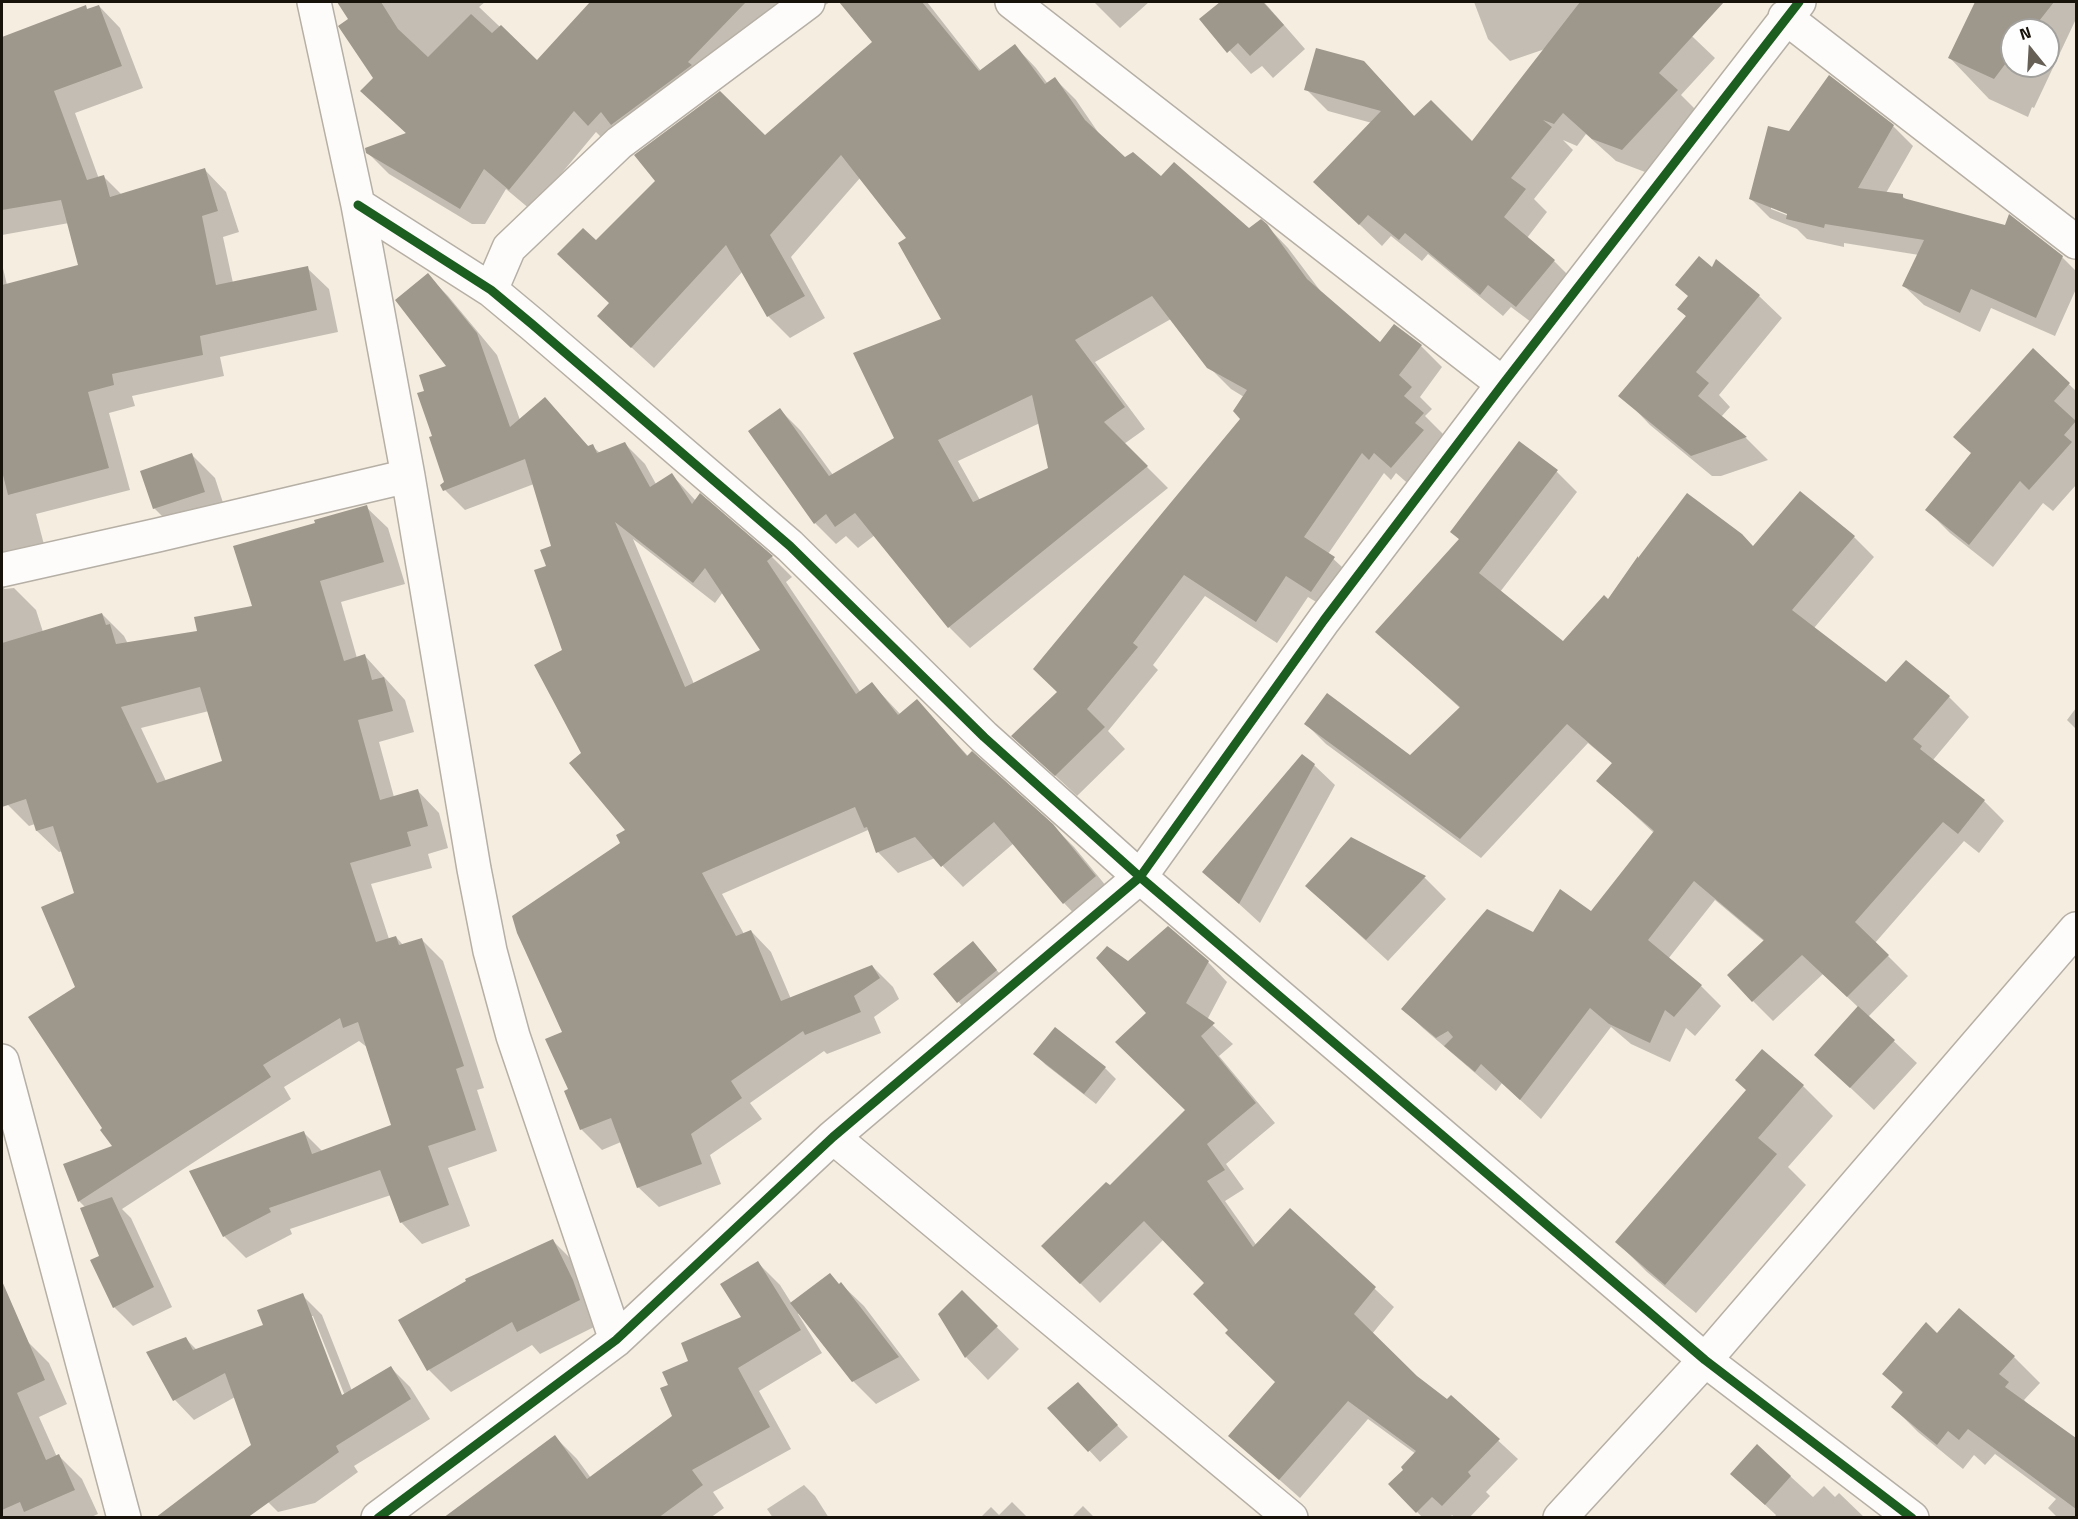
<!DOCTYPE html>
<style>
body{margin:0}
#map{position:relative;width:2078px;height:1519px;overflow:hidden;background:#f5ede0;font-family:"Titillium Web",sans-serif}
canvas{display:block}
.frame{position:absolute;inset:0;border:3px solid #17120a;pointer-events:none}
.north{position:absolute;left:2000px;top:18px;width:60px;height:60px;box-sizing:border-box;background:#fefefe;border:2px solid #a2a09c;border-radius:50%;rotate:342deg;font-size:16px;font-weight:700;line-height:24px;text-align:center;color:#17120a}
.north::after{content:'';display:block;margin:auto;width:21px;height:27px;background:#655f55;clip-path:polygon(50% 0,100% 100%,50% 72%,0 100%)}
</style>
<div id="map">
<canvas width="2078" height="1519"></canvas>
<div class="frame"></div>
<div class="north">N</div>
</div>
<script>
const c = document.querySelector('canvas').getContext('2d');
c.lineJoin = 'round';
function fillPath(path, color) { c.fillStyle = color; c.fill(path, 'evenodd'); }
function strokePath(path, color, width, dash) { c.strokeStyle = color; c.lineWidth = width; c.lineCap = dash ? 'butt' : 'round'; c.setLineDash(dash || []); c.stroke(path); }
fillPath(new Path2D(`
 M346,2h139l-6,5 58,55 55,-60h238l-220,144 -14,-14 -65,78 -25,-21 -21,35h-13l-83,-50 -22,-22 40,-18 -23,-21 -9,-35 -25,-59 -9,-14z
 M841,2h86l54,69 34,-25 21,22 12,16 7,-5 21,21 26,38 22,21 125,71 17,-5 22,23 34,45 59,51 40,2 21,21 -22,30 12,12 -7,7 19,19 -8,10 8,8 -31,35 -17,-15 -5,7 -7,-7 -56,81 27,25 -22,33 -25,-15 -31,46 -72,-47 -52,69 5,5 -50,61 17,18 -48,47 -64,-60 45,-44 184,-273 2,-22 -13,-8 -22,-22 -38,-48 -76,43 50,67 -21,15 44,44 -198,160 -21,-21 -74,-92 -17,13 -12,-12 -10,8 -21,-21 -35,-113 21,21 32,44 63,-37 47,-118 -35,-82 -48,-60 -69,79 34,61 -35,20 -22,-22 -25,-45 -89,97 -34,-31 -24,-95 169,-105 109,-95zM1040,423l10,46 -70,31 -22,-39z
 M1094,2h55l-29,26z
 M1222,2h42l41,47 -32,29 -11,-12 -11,8 -50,-55z
 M1474,2h182l59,56 -34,37 18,18 -54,59 -29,-11 -30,-27 -9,12 -14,-6 10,10 -39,49 13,13 -20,26 27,23 22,22 -37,45 -28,-21 -8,9 -75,-62 -6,7 -31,-25 -9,10 -44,-42 34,-81 -44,-12 -22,-22 58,-27 51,55 57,26 73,-94 -35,12 -22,-22z
 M1977,2h99v17l-42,89 -2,-1 -4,10 -39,-18 -39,-41zM2012,30h36v36h-36z
 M99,6l21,22 23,60 -68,25 24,66 5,-2 18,18 83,-25 21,22 13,40 -16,5 10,46 74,-15 22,21 9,43 -118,25 4,19 -92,20 3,10 -26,7 21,77 -94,24 11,42 -37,22 -6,11 10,-1 22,22 7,22 59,-18 22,22 4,8 70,-12 56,-25 63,-83 49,-17 22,21 17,56 -64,18 16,56 8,-2 40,44 9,32 -35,10 15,55 24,-6 21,22 9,35 -20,6 4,14 -61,16 18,55 7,-2 7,8 18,-6 22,22 41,127 -7,2 20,61 -49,17 22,58 -48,18 -21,-22 -10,-27 -101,34 2,5 -46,24 -22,-22 80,-103 19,19 70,-26 -25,-78 -9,-7 -75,46 7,12 -169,110 9,9 41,89 -39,19 -19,-19 -28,-99 -7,-7 -14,-36 49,-18 -10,-18 -27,-141 -1,-94 -13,-43 -4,1 -22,-21 -2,-7 -6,2 -21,-21 -6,-19v-522l5,21 73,-19 -11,-43 -67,12v-195zM209,711l14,51 -57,19 -25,-53z
 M1829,77l64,49 20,20 -27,47 16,3 5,4 99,27 56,30 14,14v18l-21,47 -64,-28 -11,24 -56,-27 -20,-19 15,-31 -75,-12v4l-37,-8 -10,-10 -27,-11 -19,-19 39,-66zM1771,206l24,9 -1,3 -23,-9z
 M1713,269l46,27 23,22 -63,77 11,12 -9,10 25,21 22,22 -47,16h-9l-62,-51 -23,-24 60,-84 -8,-8z
 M427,275l21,21 49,59 23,65 25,-21 44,48 3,-1 8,7 25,-9 20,20 11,20 16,-9 24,26 4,-5 72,61 20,20 -6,5 75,111 11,-9 29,31 16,-14 51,55 84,69 22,22 42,51 -32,26 -20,-21 -50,-60 -51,44 -28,-29 -37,15 -20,-21 -10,-22 -146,64 22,40 7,-3 20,21 20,47 81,-33 21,21 6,12 -25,18 7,16 -54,21 -3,-3 -74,52 12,16 -52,36 11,29 -62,23 -21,-20 -17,-45 -19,8 -21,-21 -11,-39 -6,-58 63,-201 -44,-78 -35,-186 5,-20 -19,-63 -69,26 -20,-20 1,-7 -12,-46 -8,-45 23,-25zM633,539l82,64 8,-11 40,59 -69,33z
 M2033,350l43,41v94l-23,26 -10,-8 -50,64 -43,-34 -23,-23 45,-56z
 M1520,443l37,29 20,20 -77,100 64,51 44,-42 146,-53 100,-11 20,20 -60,71 73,56 62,13 20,20 -36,43 51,41 20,20 -25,32 -15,-12 -89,102 33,33 -40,41 49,46 -43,47 -35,-33 19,-70 -35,-33 -50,47 -20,-20 12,-59 -50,-42 -47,59 33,27 20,20 -26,30 -9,-8 -16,34 -39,-18 -20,-17 -70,92 -39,-36 -6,8 -72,-62 -21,-20 130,-75 59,-21 62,-80 -56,-52 15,-17 -25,-21 -107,115 -155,-114 -20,-20 104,33 50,-49 -83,-76 83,-92 -8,-8z
 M192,455l23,23 12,37 -50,16 -23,-23z
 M2076,708v21l-9,-9z
 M1314,765l21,20 -75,138 -56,-51z
 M1351,839l74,39 21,21 -58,62 -59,-54z
 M973,943l34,39 -38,32 -34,-40z
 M1208,962l19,20 -20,38 26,24 -14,12 56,67 -49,41 18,25 -19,12 32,45 34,-36 103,97 -22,27 44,43 31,24 4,-4 67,62 -32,33 4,4 -21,22h-14l-3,-3 -2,3h-27l-33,-34 15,-14 11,-16 -48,-35 -68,79 -70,-62 47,-54 -47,-52 -24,-47 -42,-44 -64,64 -57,-57 67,-59 77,-77 -58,-147z
 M1762,1051l41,35 30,30 -45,51 18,18 -110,128 -49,-41 -30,-30 130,-151z
 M1035,1054l70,14 11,11 -20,25 -50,-39z
 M552,1240l23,23 27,60 -62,31 -8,-9 -81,47 -22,-22z
 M758,1263l22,22 12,19 49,-20 23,22 56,74 -44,24 -23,-23 -53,-69 -2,2 24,39 -63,38 32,58 -78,43 11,16 -14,10h-264l109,-81 22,22 14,19 83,-61 -4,-31 20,-24 53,-44z
 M962,1293l57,56 -31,31 -22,-23 -26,-42z
 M302,1295l20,20 30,76 39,-23 19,19 20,32 -76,47 4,6 -43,31 -37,9 -20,-20 -5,-46 -18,-49 -41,23 -19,-20 -27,-47 38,-14 11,11 68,-24zM310,1316h3l34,85 -3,1z
 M1959,1310l55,47 26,26 -16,17 9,9 43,31v78h-18l-10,-10 8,-9 -61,-45 -10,11 -11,-10 -11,14 -45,-37 -25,-25 11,-13 -20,-20 53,-39z
 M26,1340l23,23 18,41 -28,13 18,40 2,-1 23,23 16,35 -9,4h-87v-166z
 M1089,1395l39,42 -28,25 -50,-54z
 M1757,1446l56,51 11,-11 11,11 4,-4 26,25h-91l2,-3 -44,-41z
 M804,1485l11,11 14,22h-56l-6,-9z
 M1012,1502l16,16h-48l11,-11 8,8z
 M1083,1506l12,12h-24z`), '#0003');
fillPath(new Path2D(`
 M337,2h44l17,27 30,28 43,-43 21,19 9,-8 36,35 53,-58h156l-58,60 4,3 -81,60 -10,-13 -13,14 -14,-15 -65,79 -25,-21 -24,40 -94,-56 -1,-5 41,-15 -46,-42 13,-13 -35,-52 10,-7z
 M839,2h83l57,69 36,-27 30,40 10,-7 30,43 40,37 8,-5 28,24 13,-14 75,66 12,-9 6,5 40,55 73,63 14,-18 28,21 -23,30 13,12 -8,9 20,17 -9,10 9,7 -33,38 -17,-15 -5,7 -7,-7 -58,84 31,20 -24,35 -25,-16 -30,46 -72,-47 -51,68 5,4 -51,62 18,18 -50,49 -44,-40 46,-44 -24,-23 207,-250 -7,-8 14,-21 -40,-22 -55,-72 -77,44 50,67 -21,15 44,44 -200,162 -93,-115 -20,14 -9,-13 -12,10 -66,-93 32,-23 49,68 65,-38 -41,-85 88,-34 -43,-76 8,-5 -65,-83 -71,80 35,61 -38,21 -41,-72 -95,103 -34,-32 12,-13 -52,-49 26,-26 13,12 59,-59 -21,-26 86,-64 45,44 107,-93zM1032,395l16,73 -75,34 -35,-62z
 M1220,2h43l21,23 -34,31 -12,-13 -11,10 -28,-34z
 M1580,2h144l-65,71 19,17 -56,60 -30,-11 -29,-26 -9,11 -11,-4 9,7 -41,51 15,11 -22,28 51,43 -39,47 -28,-22 -8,10 -75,-62 -6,7 -31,-25 -9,10 -46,-43 68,-71 -77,-21 12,-42 48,13 50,55 17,-16 41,41z
 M1975,2h79l-22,28h-20v25l-18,24 -46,-21z
 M86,5l1,4 12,-4 23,61 -68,25 33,89 17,-5 6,22 95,-29 13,43 -16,5 14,69 92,-19 9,44 -117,26 3,19 -91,19 2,11 -26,7 21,76 -101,27 -6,-24v-186l76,-20 -17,-65 -59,10v-173z
 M1829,75l65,50 -36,63 45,6v4l102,27 4,-11 54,42 -27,62 -65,-29 -11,24 -58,-27 22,-46 -99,-16 -1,4 -38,-9 1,-5 -38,-15 19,-73 21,5z
 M1699,256l13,11 4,-8 44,36 -64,77 13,11 -11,13 49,41 -56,19 -73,-60 68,-80 -9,-7 11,-13 -13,-11z
 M428,273l49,60 33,94 35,-30 43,49 5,-2 4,9 28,-11 25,45 22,-14 20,31 8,-11 73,63 -6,5 89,133 16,-12 26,33 19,-16 50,57 5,-5 81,73 43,52 -33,28 -69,-82 -53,45 -26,-30 -39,16 -9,-26 -3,1 -9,-21 -153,66 34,63 15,-6 30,71 91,-36 8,13 -26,18 7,16 -56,23 -2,-4 -72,50 11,17 -51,36 11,30 -65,24 -26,-70 -31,12 -16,-39 4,-2 -23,-50 17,-7 -45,-99 -5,-17 108,-73 -4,-8 9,-5 -56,-67 12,-10 -47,-88 28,-15 -28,-80 12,-4 -6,-16 11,-4 -26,-87 -82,32 -3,-6 4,-3 -15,-45 3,-1 -15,-43 7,-2 -5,-16 27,-9 -51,-66zM615,522l78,61 12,-15 55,82 -75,37z
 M2033,348l37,35 -16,18 22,20 -12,14 8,7 -43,48 -9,-9 -51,64 -44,-35 46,-57 -18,-16z
 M1519,441l39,29 -79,103 84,68 41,-46 4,4 30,-43v2l49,-65 55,41 11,12 47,-55 55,45 -63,74 94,72 20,-22 44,36 -37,43 9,7 -2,3 65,51 -27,34 -15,-12 -88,100 34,33 -42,42 -45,-42 -50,47 -25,-27 37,-35 -70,-59 -46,59 54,45 -28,32 -9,-7 -15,33 -41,-19 -19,-16 -70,92 -39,-36 -6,8 -31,-26 9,-9 -5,-6 -12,7 -35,-29 86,-100 46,23 27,-43 31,22 63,-80 -58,-50 16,-18 -45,-39 -107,115 -156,-115 23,-31 83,62 50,-48 -85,-75 84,-93 -9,-7z
 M192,453l13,39 -52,17 -13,-38z
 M367,505l17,57 -64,19 24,80 21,-7 7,26 12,-3 9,34 -35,9 22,80 38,-11 10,37 -21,6 4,14 -61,17 26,79 20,-6 3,9 23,-7 42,128 -8,3 20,61 -48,16 21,59 -49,18 -20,-53 -111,38 2,4 -48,25 -34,-66 115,-40 8,23 79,-29 -33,-103 -15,6 -3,-10 -77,47 8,12 -193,125 -15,-38 49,-18 -12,-16 2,-2 -74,-111 47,-30 -34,-80 33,-14 -21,-67 -17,5 -10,-32 -24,8v-164l100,-30 4,12 4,-1 6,20 81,-13 -3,-14 58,-11 -19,-60 82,-23 -1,-3zM200,687l22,74 -65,22 -36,-76z
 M1302,754l13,10 -76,140 -37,-32z
 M1351,837l75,39 -60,64 -61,-54z
 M1168,926l41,35 -23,42 29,20 -14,13 55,67 -49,41 18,26 -18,11 46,66 37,-39 86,79 -22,27 63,62 30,23 4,-4 49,44 -32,33 3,4 -29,30 -10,-9 -16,16 -28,-29 15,-14 -2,-3 15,-16 -68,-50 -69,79 -51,-44 47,-54 -50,-49 3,-3 -35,-36 11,-11 -60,-62 -64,63 -39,-38 65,-64 4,3 75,-75 -70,-68 31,-29 -50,-55 11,-12 21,15z
 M973,941l24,29 -40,33 -24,-29z
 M1858,1006l37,34 -45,48 -36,-33z
 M1055,1027l51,40 -22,27 -51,-40z
 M1762,1049l42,36 -46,53 19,16 -112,131 -50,-43 131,-152 -11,-10z
 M112,1197l42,90 -41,21 -23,-48 9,-4 -19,-48z
 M553,1239l20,41 7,20 -63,32 -5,-10 -85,49 -29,-51 68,-39 -1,-2z
 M758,1261l43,69 -63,38 32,59 -78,43 11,15 -45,33h-215l112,-83 32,44 85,-63 -12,-28 8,-3 -6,-13 26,-11 -7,-18 60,-26 -21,-33z
 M830,1273l9,11 2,-2 58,75 -47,25 -62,-79z
 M2,1281l43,99 -28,13 29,67 13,-6 16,36 -51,22 -4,-10 -18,8z
 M962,1290l36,36 -33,32 -27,-44z
 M303,1293l39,102 49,-29 20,33 -75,47 3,6 -92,66h-92l96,-73 -26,-72 -52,28 -27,-49 40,-15 7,13 70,-25 -6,-15z
 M1959,1308l56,48 -16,18 10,8 -4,5 71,51v71l-108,-80 -9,11 -11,-9 -11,14 -46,-38 12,-15 -21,-18 44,-52 11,11z
 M1078,1382l40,43 -30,27 -41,-44z
 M1757,1444l34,32 -26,29 -35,-31z`), '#9e978c');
const minor = new Path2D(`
 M314,2l44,203 50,271 66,393 16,82 23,85 103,304
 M1012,2l491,382
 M1785,17l291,225
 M358,205l133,85 42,35 257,221 194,191 156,140 565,483 207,158
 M491,290l18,-42 110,-105 189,-141
 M2,570l156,-35 250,-59
 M2,1061l122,457
 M833,1137l458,381
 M378,1518l238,-178 217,-203 307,-260 184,-257 179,-236 296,-382
 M1560,1518l145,-158 371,-431`);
strokePath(minor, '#b5afa5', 36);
strokePath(minor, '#fefcfa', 33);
strokePath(new Path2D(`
 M358,205l133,85 42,35 257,221 194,191 156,140 565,483 207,158
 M378,1518l238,-178 217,-203 307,-260 184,-257 179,-236 296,-382`), '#1b5e20', 9);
</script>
